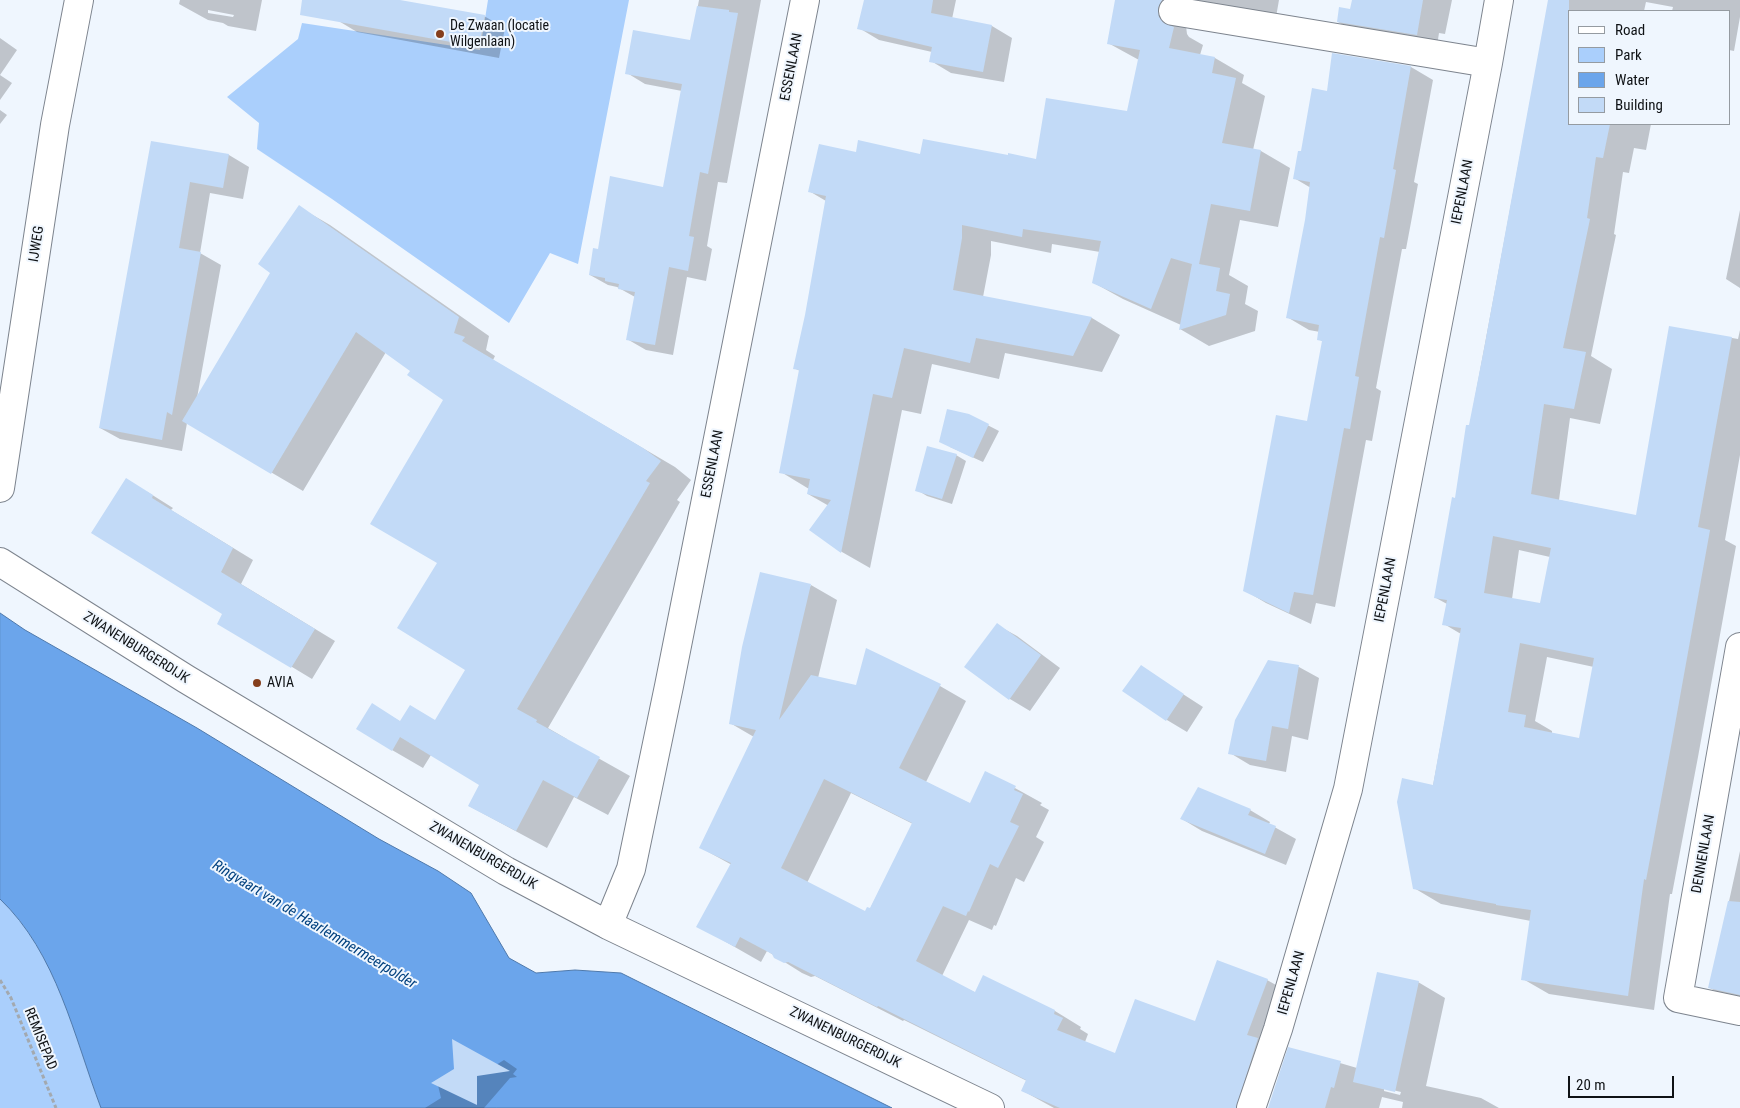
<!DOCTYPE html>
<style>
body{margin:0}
#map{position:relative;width:1740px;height:1108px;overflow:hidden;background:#eff6fe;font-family:"Roboto Condensed",sans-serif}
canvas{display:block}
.legend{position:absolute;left:1568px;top:10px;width:162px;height:115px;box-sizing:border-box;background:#eff6fe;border:1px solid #959ba1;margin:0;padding:6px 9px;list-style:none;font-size:15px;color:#0f1215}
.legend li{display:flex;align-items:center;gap:10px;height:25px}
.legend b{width:25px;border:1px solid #959ba1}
.scale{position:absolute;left:1568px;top:1076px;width:106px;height:22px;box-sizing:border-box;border:2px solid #0f1215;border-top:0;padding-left:6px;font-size:15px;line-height:18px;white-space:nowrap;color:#0f1215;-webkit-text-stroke:4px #eff6fe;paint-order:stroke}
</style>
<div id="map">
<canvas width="1740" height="1108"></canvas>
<ul class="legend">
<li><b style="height:6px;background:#fff"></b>Road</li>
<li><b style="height:14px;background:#aacffc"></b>Park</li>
<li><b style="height:14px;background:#6ba5eb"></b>Water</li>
<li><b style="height:14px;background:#c2daf7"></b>Building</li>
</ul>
<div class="scale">20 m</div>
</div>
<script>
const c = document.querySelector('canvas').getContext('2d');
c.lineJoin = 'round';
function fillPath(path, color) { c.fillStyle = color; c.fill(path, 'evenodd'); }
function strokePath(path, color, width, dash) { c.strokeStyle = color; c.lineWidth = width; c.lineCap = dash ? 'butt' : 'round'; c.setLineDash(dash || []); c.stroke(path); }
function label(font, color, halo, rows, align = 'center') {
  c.font = font + ' "Roboto Condensed",sans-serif'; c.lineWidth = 4; c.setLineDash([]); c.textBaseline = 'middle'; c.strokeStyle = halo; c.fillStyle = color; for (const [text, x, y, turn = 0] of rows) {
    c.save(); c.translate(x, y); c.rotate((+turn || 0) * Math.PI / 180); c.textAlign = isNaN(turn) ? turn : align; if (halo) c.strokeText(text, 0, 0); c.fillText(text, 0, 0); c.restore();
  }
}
fillPath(new Path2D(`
 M488,0h141l-51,264 -28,-11 -41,70 -177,-124 -75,-50 2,-26 -32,-26 71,-58 4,-16 178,27z
 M0,899c57,54 74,138 101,209h-101z`), '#aacffc');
const water = new Path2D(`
 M0,613l25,17 172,98 182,111 59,32 33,22 38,65 27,15 39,-3 46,3 271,135h-791c-27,-71 -44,-155 -101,-209z`);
fillPath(water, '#6ba5eb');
strokePath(water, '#4f79ab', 1);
fillPath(new Path2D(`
 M180,0h82l-6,31 -28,-5 -5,-3 -15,-3 -29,-16zM208,10l26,5 -1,2 -25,-4z
 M340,0h53l91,16 21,12 -6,30 -142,-26 -20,-12z
 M699,0h62l-34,183 -9,-1 -11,64 5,3 -6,32 -19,-4 -14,78 -27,-5 -19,-11 8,-42 -18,-10 -9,-2 -18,-10 9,-25 65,-62 18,-97 -37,-7 -18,-11 64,-31z
 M865,0h91l-4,19 40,7 20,12 -8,44 -53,-9 -20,-12 1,-9 -53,-12 -20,-12z
 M1116,0h163l-4,23 -89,3 1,8 2,3 14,8 -3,10 15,3 29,17 -2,8 23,13 -12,54 8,1 29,17 -12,59 -38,-7 -11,55 19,11 -3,18 13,7 -3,20 -46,15 -29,-17 1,-4 -58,-26 -29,-16 6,-31 -48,-8 -1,9 -60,-12v14l-8,42 109,21 28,17 -18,37 -97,-19 -6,26 -67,-15 -11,50 -19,-4 -32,158 -28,-16 -31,-22 18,-24 -21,-12 1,-5 -28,-17 19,-101 -6,-3 13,-53 19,-114 -17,-10 48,-37 180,6 91,-48 11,-52 -31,-17z
 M1353,0h99l-7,34 -6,-1 -2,13 -79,-13 -20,-11 13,-11z
 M1549,0h191v17l-6,34 -5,-1v-39h-57l1,-4 -27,-5 -2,9h-75v113h82l-5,26 -12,-2 -5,25 -6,-1 -9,62 2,1 -25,121 21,13 -12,55 -30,-6 -11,82 78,16 33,-189 68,12 2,-9v125l-15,85 11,6 -38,211 -26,137h-2l-16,116 -105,-16 -26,-15 8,-58 -90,-17 -27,-16 47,-254 -17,-10 3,-20 -11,-6 20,-99zM1519,550l31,7 -9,47 -29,-5zM1547,657l47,10 -14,72 -28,-5v-3l-17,-10z
 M0,38l17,12 -17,25 12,8 -12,17z
 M1333,55l78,12 22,13 -19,102 4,2 -6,33 -6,32h-4l-26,139 5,3 -9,50 -6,-1 -31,167 -19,-4 -5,21 -45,-21 -22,-13 64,-168 15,-80 -4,-3 1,-7 -11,-2 -22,-13 19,-96 5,-33 -17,-10 8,-25 26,-61z
 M0,110l7,5 -7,9z
 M152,142l77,13 20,12 -6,32 -33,-6 -10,60 21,12 -24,133 75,-125 27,-66 31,18 159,111 -3,14 9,6 -2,4 182,107 16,13 -14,20 3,2 -132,226 19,11 -1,1 64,36 -22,39 -34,-18 -27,51 -78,-42 12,-22 -50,-29 -8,13 -31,-18 -19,-45 28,17h35l31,-52 -22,-271 -33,-29 -26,-18 -83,139 -116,-68 -5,28 -62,-12 -20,-11z
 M1740,210v78l-14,-9z
 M968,415l31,16 -16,31 -33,-15z
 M956,455l10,6 -14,43 -25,-8 -10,-6z
 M146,491l27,17 -2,2 82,50 -12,24 94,57 -23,38 -93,-56 5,-9z
 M811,585l26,15 -19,78 39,9 83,-1 26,15 -40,81 45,22 15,-32 56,31 -2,2 9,5 -13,27 8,5 -20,40 -8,-4 -20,48 -2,-1 -2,5 -23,-10 -27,56 34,17 79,18 26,16 -1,2 8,5 -3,8 31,12 79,-31 72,-43 27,15 -42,113h-198l-31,-17 4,-10 -123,-61 -1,1 -88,-45 -4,1 -9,-4 -35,-22 -6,11 -63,-36 34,-61 -31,-17 53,-111 -24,-14zM851,793l62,31 -43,85 -5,4 -58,-30z
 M997,625l20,11 43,32 -30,43 -20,-12 -44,-32z
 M1269,661l30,6 20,11 -11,62 -16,-4 -6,36 -36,-7 -20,-12z
 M1141,667l62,40 -16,25 -20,-12 -43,-29z
 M1250,810l20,12 -1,2 27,15 -10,26 -84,-34 -20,-12z
 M1740,851v147l-20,-4 -10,-6z
 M1418,982l27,16 -19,88 55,12 18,10h-97l1,-6 -21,-5 -3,11h-107l17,-60 68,20zM1384,1088l17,4 -1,3 -16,-4z
 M504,1060l13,9 -4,5 4,3 -7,1 -26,30h-59l16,-10 -4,-17 59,-16z`), '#0003');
fillPath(new Path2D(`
 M302,0h98l85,15 -6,32 -179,-32z
 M864,0h69l-2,13 61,12 -9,47 -54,-10 3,-15 -75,-18z
 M1115,0h47l-4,8 1,9 5,6 10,4 -5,21 46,9 -3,16 24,5 -14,65 39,7 -11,61 -39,-7 -12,60 21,4 -4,23 14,3 -4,21 -47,15 13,-66 -21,-6 -20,51 -59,-26 9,-42 -78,-12 -1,8 -60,-12v13l-9,52 139,27 -19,39 -97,-18 -6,25 -66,-15 -12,50 -19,-4 -32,159 -32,-23 22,-30 -24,-6 3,-15 -31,-6 20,-103 -6,-1 12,-54 21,-119 -18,-4 11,-48 37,8 2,-12 62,14 3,-15 85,16v-2l28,6 10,-61 81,13 13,-61 -33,-6z
 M1352,0h71l-6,35 -80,-13 2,-15 11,2z
 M1548,0h21v124h41l-7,34 -7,-1 -9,61 3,1 -27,129 23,4 -12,57 -30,-5 -13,90 105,21 33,-189 63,11 -34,190 12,3 -38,211 -26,139 -2,-1 -16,117 -107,-16 10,-70 -35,-5v-1l-83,-15 -16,-87 5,-24 31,7 28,-157 -19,-3 5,-25 -13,-2 18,-101 3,1 11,-73h3l15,-76zM1493,536l58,12 -11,55 -56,-10zM1520,643l74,15 -15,80 -55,-11 2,-12 -18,-3z
 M697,6l32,4v2l9,1 -30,161 -8,-2 -11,64 5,1 -6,34 -19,-4 -14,78 -29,-5 9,-48 -17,-3 1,-5 -14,-3v-3l-16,-3 4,-27 5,1 12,-73 53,11 19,-103 -57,-10 8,-44 57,10z
 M1332,53l79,13 -18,103 3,1 -12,68 -4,-1 -25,139 4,1 -9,52 -6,-1 -31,167 -19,-3 -5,21 -46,-22 33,-176 31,6 15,-80 -5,-1 2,-15 -33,-7 19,-98 5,-38 -17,-3 5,-28h3l11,-63 15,3z
 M151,141l78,13 -6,34 -33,-6 -11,66 22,4 -29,163 -5,-3 -5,28 -63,-12z
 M299,205l160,112 -5,16 11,4 -3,4 181,107 18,13 -15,20 4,2 -133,226 20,11 -1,2 64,35 -23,41 -34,-18 -27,51 -48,-25 11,-21 -79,-48 -8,14 -36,-22 16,-26 28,18 10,-16 25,15 30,-50 -68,-42 40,-65 -67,-39 73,-124 -36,-25 3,-4 -54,-39 -85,142 -89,-53 88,-148 -12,-9z
 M947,409l22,5 20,10 -16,34 -34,-16z
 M927,446l30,8 -15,45 -27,-8z
 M126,478l27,17 -1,3 81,50 -12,24 94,57 -24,39 -74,-44 5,-10 -131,-81z
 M760,572l51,12 -32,136 32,-45 45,10 10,-37 75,36 -42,84 71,35 15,-32 31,15 -2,4 9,4 -13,28 9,4 -21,42 -8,-4 -21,48 -1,-1 -2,5 -23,-10 -27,55 59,31 8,-17 72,35 -1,4 9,4 -6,12 58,23 20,-54 60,22 22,-61 51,19 -21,56 11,3 -22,70h-176l-39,-17 5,-11 -148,-74 -1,1 -89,-45 -4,1 -10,-5 -2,-4 -32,-17 -5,10 -39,-20 35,-64 -32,-15 57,-118 -27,-6 13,-77zM824,779l88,44 -42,85 -3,-1 -2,4 -84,-43z
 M997,623l44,32 -32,45 -45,-33z
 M1268,660l31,5 -11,64 -16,-3 -6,35 -38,-7 7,-34z
 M1141,665l43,29 -18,27 -44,-30z
 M1198,787l53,22 -3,6 28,11 -11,28 -85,-35z
 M1728,901l12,1v93l-32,-7z
 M1377,972l42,9 -24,111 -42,-10z
 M452,1039l58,32 -33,5v29l-46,-22 23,-14z
 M1288,1047l53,14 -7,27 -3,-1 -6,21h-57z`), '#c2daf7');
const minor = new Path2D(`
 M1173,11l315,52
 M0,488l55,-363 24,-125
 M0,562l186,117 320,192 102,54 382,183
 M1740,647l-62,351 62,13
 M608,925l23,-56 38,-183 136,-686
 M1251,1108l27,-79 70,-240 140,-726 11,-63`);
strokePath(minor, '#7d848e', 30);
strokePath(new Path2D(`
 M0,980l11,18 45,110`), '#a3a9af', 3, [4, 2.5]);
strokePath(minor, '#fff', 28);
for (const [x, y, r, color] of [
 [440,34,5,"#853e1c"],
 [257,683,5,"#853e1c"]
]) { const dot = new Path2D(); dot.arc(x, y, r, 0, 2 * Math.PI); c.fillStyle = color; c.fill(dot); strokePath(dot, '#eff6fe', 2); }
label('14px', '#0f1215', '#eff6fe', [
 ["De Zwaan (locatie",450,26],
 ["Wilgenlaan)",450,42],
 ["AVIA",267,683]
], 'left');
label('14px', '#0f1215', '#eff6fe', [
 ["ESSENLAAN",792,67,-79],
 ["IEPENLAAN",1463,192,-79],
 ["IJWEG",37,244,-81],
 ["ESSENLAAN",713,464,-79],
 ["IEPENLAAN",1386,590,-79],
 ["ZWANENBURGERDIJK",136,648,32],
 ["DENNENLAAN",1704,854,-80],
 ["ZWANENBURGERDIJK",483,856,30],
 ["IEPENLAAN",1292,983,-74],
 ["ZWANENBURGERDIJK",845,1038,26],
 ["REMISEPAD",40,1039,68]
]);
label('italic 15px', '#00407e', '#eff6fe', [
 ["Ringvaart van de Haarlemmermeerpolder",314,925,31]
]);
</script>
